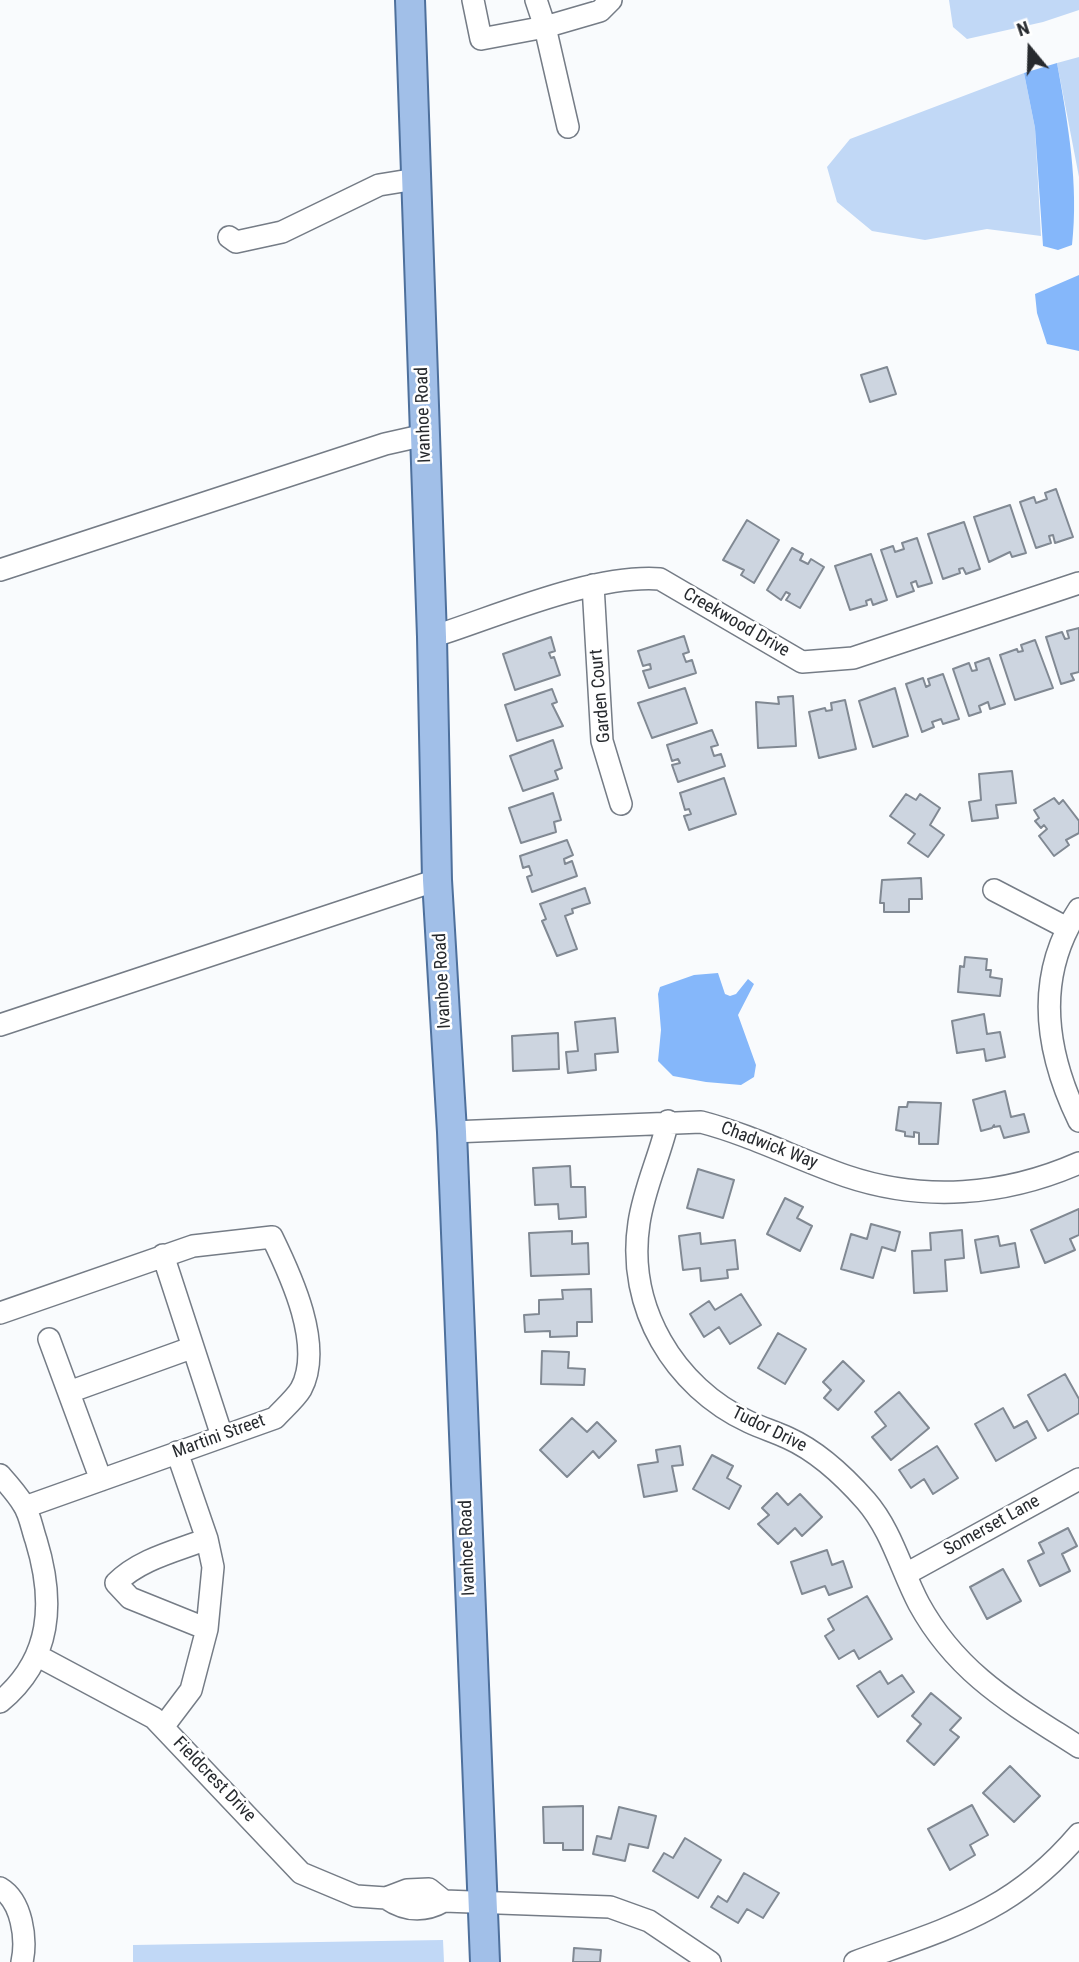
<!DOCTYPE html>
<style>
body{margin:0}
#map{position:relative;width:1079px;height:1962px;overflow:hidden;background:#f9fbfd;font-family:"Roboto Condensed",sans-serif}
canvas{display:block}
.north{position:absolute;left:995px;top:14px;width:70px;height:70px;-webkit-text-stroke:5px #fff;paint-order:stroke;rotate:341deg;font-size:19px;font-weight:700;line-height:28px;text-align:center;color:#272a2e}
.north::after{content:'';display:block;margin:auto;width:24px;height:32px;background:#272a2e;clip-path:polygon(50% 0,100% 100%,50% 72%,0 100%)}
</style>
<div id="map">
<canvas width="1079" height="1962"></canvas>
<div class="north">N</div>
</div>
<script>
const c = document.querySelector('canvas').getContext('2d');
c.lineJoin = 'round';
function fillPath(path, color) { c.fillStyle = color; c.fill(path, 'evenodd'); }
function strokePath(path, color, width, dash) { c.strokeStyle = color; c.lineWidth = width; c.lineCap = dash ? 'butt' : 'round'; c.setLineDash(dash || []); c.stroke(path); }
function label(font, color, halo, rows, align = 'center') {
  c.font = font + ' "Roboto Condensed",sans-serif'; c.lineWidth = 5; c.setLineDash([]); c.textBaseline = 'middle'; c.strokeStyle = halo; c.fillStyle = color; for (const [text, x, y, turn = 0] of rows) {
    c.save(); c.translate(x, y); c.rotate((+turn || 0) * Math.PI / 180); c.textAlign = isNaN(turn) ? turn : align; if (halo) c.strokeText(text, 0, 0); c.fillText(text, 0, 0); c.restore();
  }
}
fillPath(new Path2D(`
 M949,0h130v10l-36,12 -76,17 -14,-12z
 M1079,57v120l-22,-114z
 M1024,73l11,55 6,108 -54,-7 -62,11 -53,-9 -35,-29 -10,-35 23,-28z
 M443,1940l1,22h-311v-17z`), '#c1d8f6');
fillPath(new Path2D(`
 M1057,63c11,60 22,122 15,182l-14,5 -15,-4 -8,-118 -11,-55z
 M1079,275v76l-32,-7 -10,-31 -2,-19z
 M718,973l7,21 5,2 6,-2 12,-15 6,5 -16,31 18,50 -2,12 -13,8 -35,-3 -33,-6 -15,-15 3,-31 -3,-36 2,-7 34,-12z`), '#85b7fa');
const building = new Path2D(`
 M887,367l9,27 -26,8 -9,-27z
 M1056,489l17,48 -18,6 -2,-8 -4,1 2,7 -15,5 -16,-46 14,-5 2,6 11,-4 -2,-6z
 M1010,505l16,48 -14,4 -2,-5 -21,10 -15,-45z
 M747,520l32,20 -25,43 -13,-8 3,-5 -21,-10z
 M964,522l16,47 -14,5 -3,-6 -4,1 1,4 -17,6 -15,-45z
 M917,538l15,45 -14,4 -2,-6 -5,2 3,8 -17,6 -16,-47 12,-4 2,6 9,-3 -2,-6z
 M792,548l11,6 -3,6 8,4 3,-5 13,8 -24,41 -14,-8 4,-6 -4,-2 -5,8 -14,-10z
 M871,554l16,46 -14,5 -2,-6 -5,2 1,4 -17,5 -15,-44z
 M1079,628v44l-8,2 3,6 -13,4 -15,-47 16,-5 3,7 4,-1 -2,-7z
 M684,636l5,16 -6,2 3,8 6,-2 4,13 -47,15 -6,-17 8,-2 -1,-5 -7,2 -5,-15z
 M551,637l4,14 -6,2 2,5 3,-1 6,18 -45,15 -12,-36z
 M1035,640l18,48 -38,12 -15,-45 17,-6 1,3 5,-1 -2,-6z
 M989,658l16,46 -15,5 -2,-7 -9,4 2,6 -12,4 -16,-47 16,-6 3,8 5,-1 -2,-7z
 M943,674l16,45 -16,5 -2,-5 -9,3 2,5 -12,5 -16,-48 17,-6 3,9 4,-2 -2,-6z
 M685,688l12,35 -45,15 -14,-35z
 M895,688l13,48 -35,11 -14,-46z
 M552,689l5,13 -5,2 11,22 -46,15 -12,-36z
 M793,696l3,50 -38,2 -2,-46 23,2 -1,-7z
 M845,700l11,49 -37,9 -10,-46 16,-4 1,3 6,-1 -1,-7z
 M712,730l6,15 -7,2 3,9 7,-2 4,12 -47,16 -6,-17 8,-2 -2,-4 -6,2 -5,-16z
 M553,740l9,28 -7,3 3,8 -35,12 -13,-35z
 M1012,771l4,32 -20,2 2,13 -26,3 -3,-19 12,-2 -2,-26z
 M724,778l12,36 -47,16 -5,-14 7,-2 -2,-5 -4,1 -5,-17z
 M553,793l8,27 -7,2 2,10 -35,11 -12,-35z
 M906,794l10,6 4,-6 20,14 -10,17 14,10 -16,22 -20,-14 7,-9 -25,-18z
 M1054,798l5,6 4,-4 16,21v12l-13,7 3,5 -15,11 -15,-20 8,-7 -3,-4 -3,3 -6,-7 4,-3 -5,-8z
 M567,840l6,15 -9,4 1,5 7,-3 5,15 -45,16 -5,-15 5,-2 -3,-9 -6,2 -3,-12z
 M921,878l1,21h-13v13h-25v-9h-4l2,-23z
 M585,888l5,15 -18,6 1,4 -8,3 12,33 -20,7 -15,-35 4,-2 -6,-15z
 M965,957l22,2 -1,11h5l-1,7 12,2 -2,17 -42,-4 2,-26 4,1z
 M984,1014l3,20 13,-2 5,25 -19,4 -2,-12 -27,4 -5,-32z
 M615,1018l3,34 -23,2 1,16 -28,3 -2,-21 12,-1 -3,-29z
 M558,1033l1,36 -46,2 -1,-35z
 M1005,1091l6,26 13,-3 5,18 -25,6 -4,-12 -6,1v-2l-2,3 -11,3 -8,-31z
 M908,1102l33,1 -3,41h-19v-11l-5,-1v5l-9,-1v-4l-9,-2 3,-23h8z
 M570,1166l1,21h14l1,30 -27,2 -1,-15 -23,1 -2,-37z
 M698,1169l36,11 -11,38 -36,-10z
 M785,1198l18,9 -6,11 15,8 -12,25 -33,-17z
 M1079,1209v26l-9,4 5,11 -30,13 -14,-33z
 M871,1224l29,8 -5,19 -13,-4 -9,31 -32,-9 10,-35 16,5z
 M962,1230l2,28 -19,2 2,31 -33,2 -2,-42 19,-1 -1,-17z
 M572,1231v13l16,-1 1,31 -58,2 -2,-43z
 M700,1233l1,11 34,-4 3,29 -11,1 1,8 -27,3 -1,-13 -17,2 -4,-34z
 M998,1236l2,10 15,-3 4,24 -38,6 -6,-33z
 M591,1289l1,33h-15v14l-27,1v-6l-25,1 -1,-17 15,-1v-14l24,-1 -1,-9z
 M741,1294l20,31 -31,19 -11,-17 -15,10 -14,-23 19,-13 6,9z
 M778,1333l28,16 -21,35 -27,-16z
 M542,1351l27,1 -1,16 17,1 -1,16 -43,-1z
 M843,1361l21,20 -26,29 -14,-12 7,-8 -8,-8z
 M1065,1374l14,25v14l-31,18 -20,-36z
 M899,1392l30,36 -38,32 -19,-23 14,-11 -11,-14z
 M1003,1408l11,20 13,-7 9,17 -40,23 -21,-37z
 M572,1418l15,14 10,-10 19,19 -17,17 -6,-7 -26,26 -27,-27z
 M680,1446l3,19 -11,1 5,25 -33,6 -6,-32 20,-3 -2,-12z
 M937,1446l21,32 -25,16 -9,-15 -13,9 -12,-18z
 M712,1455l21,11 -6,12 14,8 -12,23 -36,-20z
 M777,1493l11,12 12,-11 22,23 -20,19 -7,-8 -17,16 -20,-20 11,-9 -7,-7z
 M1068,1528l9,18 -15,8 8,17 -30,15 -12,-25 16,-8 -5,-10z
 M827,1550l5,15 11,-4 9,26 -23,8 -4,-9 -23,8 -11,-32z
 M1003,1569l18,32 -34,18 -17,-32z
 M867,1596l25,43 -33,20 -5,-9 -15,9 -14,-23 9,-6 -6,-11z
 M880,1671l8,13 14,-9 12,17 -36,25 -21,-31z
 M931,1693l30,25 -11,12 9,7 -25,28 -27,-24 14,-17 -9,-8z
 M1010,1766l30,30 -26,26 -31,-29z
 M972,1805l16,30 -18,10 5,10 -25,15 -22,-41z
 M583,1806v44h-20v-7h-19l-1,-36z
 M619,1807l37,9 -8,32 -19,-4 -4,17 -32,-7 4,-18 14,3z
 M685,1838l36,22 -23,38 -45,-27 11,-18 9,5z
 M744,1873l35,20 -16,25 -16,-9 -9,14 -27,-16 7,-11 9,6z
 M574,1948l27,2 -1,12h-27z`);
fillPath(building, '#cdd5e0');
strokePath(building, '#818993', 2);
const minor = new Path2D(`
 M473,0l8,39 64,-12 23,100
 M536,0l9,27 55,-16 11,-11
 M229,237l7,5 46,-10 97,-47 37,-6
 M0,570l385,-126 40,-9
 M593,585l9,156 19,63
 M432,637c66,-21 161,-63 228,-58l142,83 51,-4 226,-75
 M994,890l73,38
 M1079,909c-45,68 -34,142 0,212
 M0,1025l437,-145
 M668,1121c-8,35 -24,67 -29,102 -13,84 35,164 110,199 13,6 26,10 39,16 31,14 56,38 78,63 26,30 35,69 53,103 39,71 95,101 160,143
 M452,1132l249,-10c50,13 96,37 145,54 77,26 158,20 233,-13
 M163,1255l59,181
 M0,1313l193,-67 79,-9c19,39 52,109 29,152 -6,10 -18,20 -26,29l-250,89
 M49,1339l52,141
 M69,1392l122,-44
 M0,1475c8,9 17,19 23,29 7,10 9,25 13,36 19,62 16,119 -36,162
 M906,1574l173,-95
 M207,1629l-77,-31 -14,-15c24,-24 60,-32 91,-44
 M38,1656l116,62 147,155 55,23 30,2 21,-8 22,-1 15,12
 M163,1727l28,-37 16,-61 6,-62 -6,-28 -30,-87
 M0,1888c22,13 27,51 22,74
 M386,1898c19,13 37,15 58,3l166,6 39,14 61,41
 M855,1962c93,-34 157,-49 224,-128`);
const major = new Path2D(`
 M410,0l22,637 5,243 15,252 33,830`);
strokePath(minor, '#757c86', 24);
strokePath(major, '#4e709c', 32);
strokePath(minor, '#fff', 21);
strokePath(major, '#a1bfe8', 28);
label('18px', '#272a2e', '#fff', [
 ["Ivanhoe Road",424,415,-92],
 ["Creekwood Drive",736,623,30],
 ["Garden Court",601,696,-95],
 ["Ivanhoe Road",443,981,-93],
 ["Chadwick Way",769,1146,21],
 ["Tudor Drive",769,1430,26],
 ["Martini Street",219,1437,-20],
 ["Somerset Lane",992,1526,-29],
 ["Ivanhoe Road",468,1548,-92],
 ["Fieldcrest Drive",214,1780,46]
]);
</script>
